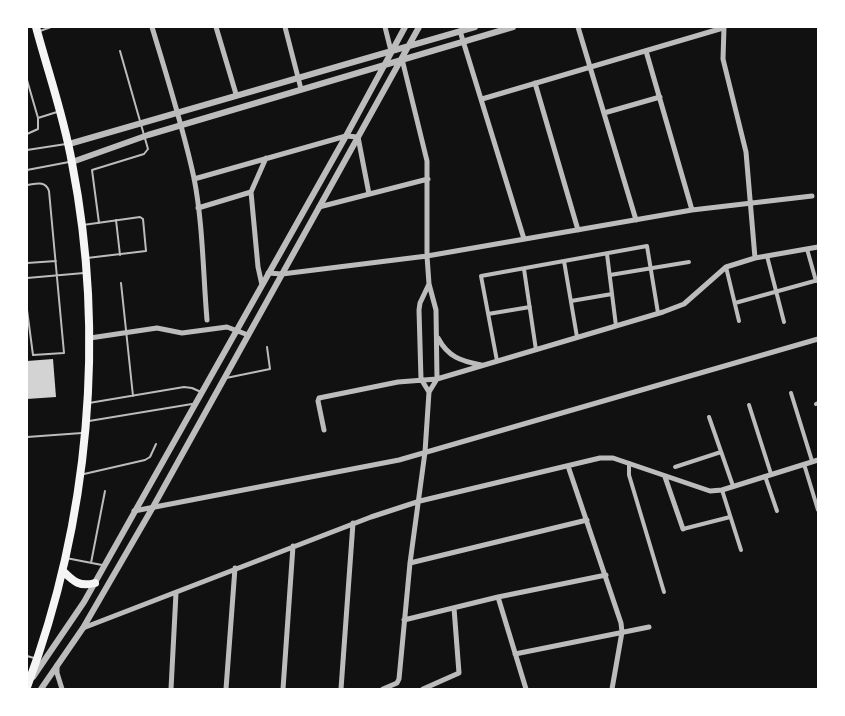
<!DOCTYPE html>
<style>
body{margin:0}
#map{position:relative;width:845px;height:716px;overflow:hidden;background:#111;font-family:Poppins,sans-serif}
canvas{display:block}
.frame{position:absolute;inset:0;border:28px solid #fff;pointer-events:none}
</style>
<div id="map">
<canvas width="845" height="716"></canvas>
<div class="frame"></div>
</div>
<script>
const c = document.querySelector('canvas').getContext('2d');
c.lineJoin = 'round';
function fillPath(path, color) { c.fillStyle = color; c.fill(path, 'evenodd'); }
function strokePath(path, color, width, dash) { c.strokeStyle = color; c.lineWidth = width; c.lineCap = dash ? 'butt' : 'round'; c.setLineDash(dash || []); c.stroke(path); }
fillPath(new Path2D(`
 M53,359l3,38 -29,2v-38z`), '#d3d3d3');
strokePath(new Path2D(`
 M40,31l11,-4
 M27,80l11,38 19,-6
 M27,134l11,-5v-11
 M27,150l39,-6
 M27,170l42,-8
 M27,185c9,-1 18,-5 22,6l15,162 -31,2 -6,-45
 M116,220l4,35
 M99,223l-7,-53 52,-16 4,-5 -28,-98
 M83,225l57,-8 3,2 3,32 -59,7
 M27,263l29,-2
 M27,278l57,-5
 M121,283l12,113
 M226,378l44,-9 -3,-22
 M89,403l95,-16 8,1 9,4
 M89,421l103,-17
 M27,437l55,-4
 M84,474l61,-14 5,-3 6,-13
 M66,558l36,7
 M91,563l14,-72
 M27,656l7,2`), '#bcbcbc', 2);
strokePath(new Path2D(`
 M807,249l9,32
 M607,254l9,72
 M767,256l17,66
 M564,261l13,76
 M726,267l13,54
 M524,269l12,81
 M610,275l79,-13
 M571,301l41,-7
 M735,303l83,-23
 M488,314l42,-7
 M497,361l-16,-85 166,-30 11,67
 M791,393l21,68
 M816,404l2,-1
 M749,405l22,69
 M709,417l24,69
 M629,463v12l35,117
 M804,464l14,46
 M675,467l46,-15
 M765,476l12,35
 M722,490l19,60
 M683,529l47,-12`), '#bcbcbc', 4);
strokePath(new Path2D(`
 M152,27c15,50 31,100 42,151 9,46 9,95 13,142
 M216,27l20,67
 M285,27l16,62
 M385,27l6,24
 M578,27l58,193
 M724,27l-1,32 23,93 9,106
 M460,31l64,208
 M646,51l46,159
 M535,83l43,147
 M482,99l241,-71
 M604,113l56,-16
 M194,179l152,-43 12,1 11,57
 M319,207l109,-28
 M198,208l53,-16
 M268,273l14,1 145,-18 265,-46 120,-14
 M429,284l-9,19 -1,7 2,69 8,13
 M262,285l-4,-18 -7,-75 15,-34
 M90,338l67,-10 25,5 45,-6 21,8
 M438,338c10,19 23,23 43,27
 M324,430l-6,-29 1,-3 79,-16 39,-3 226,-67 21,-8 42,-37 29,-9 63,-11
 M568,466l53,157 1,9 -10,57
 M665,477l18,52
 M134,511l265,-51 419,-121
 M410,563l177,-43
 M498,597l28,92
 M404,620l94,-23 108,-22
 M83,628l288,-111 49,-16 180,-43h13l97,33 12,-1 96,-30
 M515,654l134,-27
 M57,665v8l5,16
 M171,689l5,-96
 M226,689l9,-121
 M283,689l10,-143
 M341,689l12,-166
 M383,689l14,-6 2,-4 11,-116 15,-111 4,-60 8,-13 -1,-69 -7,-26 -2,-28v-95l-25,-102
 M423,689l36,-16 -5,-65`), '#bcbcbc', 5);
strokePath(new Path2D(`
 M69,144l406,-117
 M72,162l76,-27 365,-108
 M33,677l51,-75 262,-466 59,-109
 M41,689l42,-61 70,-121 266,-480`), '#bcbcbc', 6);
strokePath(new Path2D(`
 M64,572c10,10 16,15 31,11
 M27,687c62,-166 79,-350 45,-524 -8,-46 -24,-91 -36,-136`), '#f5f5f5', 8);
</script>
